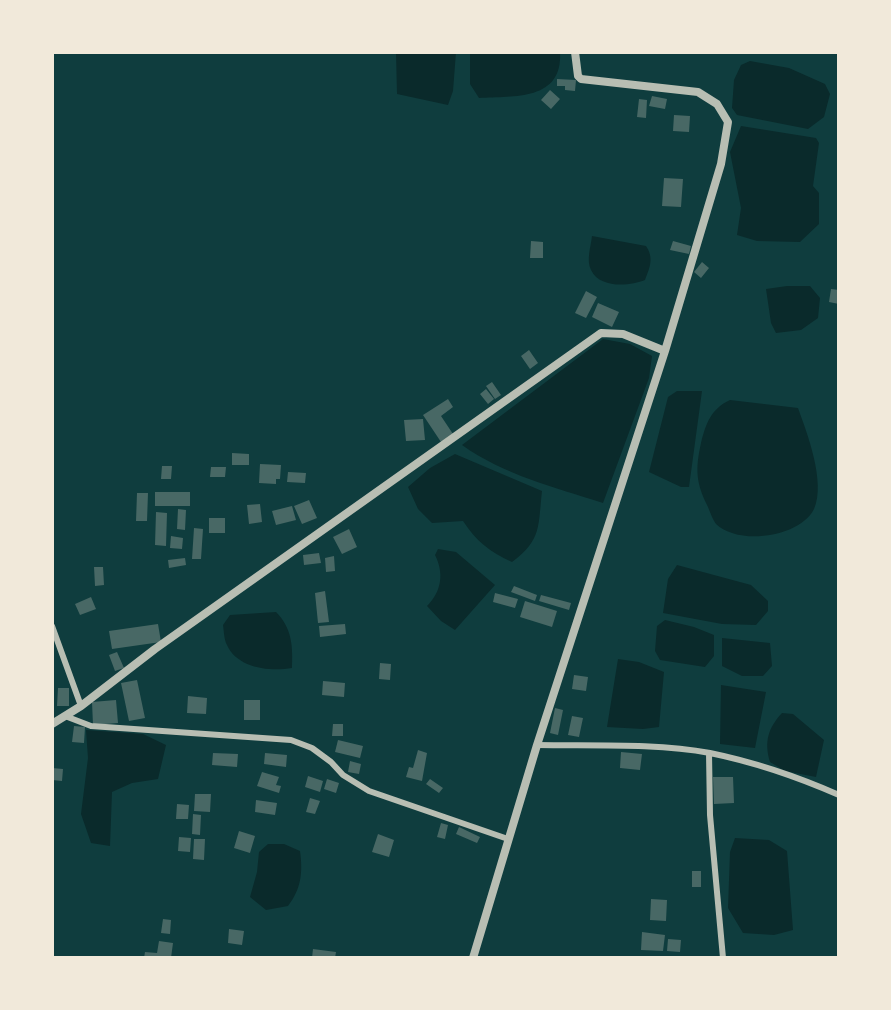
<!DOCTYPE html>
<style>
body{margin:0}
#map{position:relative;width:891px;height:1010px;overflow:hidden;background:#0f3d3e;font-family:"Public Sans",sans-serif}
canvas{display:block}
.frame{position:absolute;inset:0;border:54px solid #f1e9da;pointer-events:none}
</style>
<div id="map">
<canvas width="891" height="1010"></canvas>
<div class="frame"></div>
</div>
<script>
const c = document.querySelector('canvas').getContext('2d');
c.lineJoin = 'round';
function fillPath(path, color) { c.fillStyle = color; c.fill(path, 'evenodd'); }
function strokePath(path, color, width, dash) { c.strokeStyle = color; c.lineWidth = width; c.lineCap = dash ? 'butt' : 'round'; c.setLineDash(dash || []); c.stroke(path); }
fillPath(new Path2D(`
 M396,52h60l-3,39 -5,14 -51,-11z
 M470,52h90c3,49 -46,44 -81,46l-9,-14z
 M750,61l39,7 36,16 5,10 -6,23 -16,12 -71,-14 -5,-7 2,-28 7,-15z
 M741,126l75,12 3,5 -6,43 6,7v31l-19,18 -43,-1 -20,-6 4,-27 -11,-56z
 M592,236l54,10c8,12 4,21 -1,34 -15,6 -45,9 -54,-10 -5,-10 0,-24 1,-34z
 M787,286h23l10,12 -2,20 -17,12 -25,3 -5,-10 -5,-34z
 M603,339l27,5 22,12 -3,22 -46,125c-49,-16 -99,-28 -141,-58z
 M677,391h25l-13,96h-8l-32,-15 19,-75z
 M730,400l68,8c9,25 28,74 16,101 -14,28 -75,37 -98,15 -3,-4 -6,-12 -8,-17 -12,-24 -13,-37 -7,-64 5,-20 10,-34 29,-43z
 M455,454l87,37c-4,35 0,49 -30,71 -22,-10 -36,-21 -49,-41l-31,2 -14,-14 -10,-22 22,-19z
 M438,549l18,3 39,33 -40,45 -14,-9 -14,-15c15,-15 17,-33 8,-51z
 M677,565l74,20 17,16v10l-12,14 -34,-1 -59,-11 5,-34z
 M276,612c16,16 17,34 16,56 -22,4 -55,0 -65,-23 -3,-5 -3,-14 -4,-20l7,-10z
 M665,620l29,7 20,8v21l-9,11 -45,-7 -5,-9 2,-25z
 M722,638l48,5 2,23 -9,10h-21l-20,-10z
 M618,659l21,3 25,10 -5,55 -16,2 -36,-2z
 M721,685l45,7 -11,56 -35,-4z
 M782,713l11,1 31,26 -8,37 -31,-6 -15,-9c-6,-20 -2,-34 12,-49z
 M86,730l57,4 23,11 -8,34 -26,4 -20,9 -2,54 -19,-3 -10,-29 7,-56z
 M735,838l34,2 18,11 6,79 -19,5 -31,-2 -15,-25 2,-56z
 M268,844h16l16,7c3,22 1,38 -12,55l-22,4 -16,-13 7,-25 2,-20z`), '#0a2a2b');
fillPath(new Path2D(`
 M557,79l19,1 -1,11 -10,-1v-4h-8z
 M550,90l10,9 -9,10 -10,-9z
 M652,96l15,3 -2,10 -16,-3z
 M639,99l8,1 -1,18 -9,-1z
 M674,115l16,1 -1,16 -16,-1z
 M664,178l19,1 -2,28 -19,-1z
 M531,241l12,1v16h-13z
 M673,241l18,5 -2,8 -19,-4z
 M702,262l7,6 -8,10 -7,-6z
 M831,289l8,1v14l-10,-2z
 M586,291l11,6 -11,21 -11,-5z
 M598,303l21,9 -7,15 -20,-10z
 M529,350l9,13 -8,6 -9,-13z
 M492,382l9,13 -6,4 -9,-13z
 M486,389l8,10 -6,5 -8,-10z
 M448,399l5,8 -12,9 12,18 -12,8 -18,-27z
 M423,419l2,21 -19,1 -2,-21z
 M232,453l17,1v11h-17z
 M260,464l21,1 -1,14h-4v5l-17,-1z
 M162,466h10l-1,13h-10z
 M211,467h15l-1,10h-15z
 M288,472l18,1 -1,10 -18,-1z
 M155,492h35v14h-35z
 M137,493h11l-1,28h-11z
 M309,500l8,18 -15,6 -8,-18z
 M260,504l2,18 -13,2 -2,-19z
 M292,506l4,14 -20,5 -4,-14z
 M178,509l8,1 -1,20 -8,-1z
 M156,512l11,1 -1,33 -11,-1z
 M209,518h16v15h-16z
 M194,528l9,1 -2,30h-9z
 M349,529l8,18 -15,7 -9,-17z
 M171,536l12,2 -1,11 -12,-1z
 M319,553l2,10 -17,2 -1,-10z
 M334,556l1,15 -9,1 -1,-14z
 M185,558l1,7 -17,3 -1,-8z
 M94,567h9l1,18 -9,1z
 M514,586l23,9 -2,6 -24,-9z
 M325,591l4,31 -11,1 -3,-30z
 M495,593l23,6 -3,9 -22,-6z
 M541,595l30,8 -2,7 -30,-9z
 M91,597l5,12 -16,6 -5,-11z
 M525,601l32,10 -5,16 -32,-10z
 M158,624l3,18 -49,7 -3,-18z
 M345,624l1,10 -26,3 -1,-11z
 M117,652l7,16 -9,3 -6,-16z
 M380,663l11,1 -1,16 -11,-1z
 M574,675l14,2 -2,14 -14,-2z
 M137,680l8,38 -16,3 -8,-38z
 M323,681l22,2 -1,14 -22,-2z
 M58,688h11v18h-12z
 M188,696l19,2 -1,16 -19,-1z
 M116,700l2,23 -25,2 -1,-23z
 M244,700h16v20h-16z
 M555,708l8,2 -5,25 -8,-2z
 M572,716l11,2 -4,19 -11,-2z
 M333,724h10v12h-11z
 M74,726l11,1 -1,16 -12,-1z
 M338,740l25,6 -3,12 -25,-6z
 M418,750l9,3 -5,28 -16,-4 3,-10 4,1z
 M621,752l21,2 -2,16 -20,-2z
 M213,753l25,1 -1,13 -25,-2z
 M265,753l22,2 -1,12 -22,-3z
 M350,761l11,3 -2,10 -11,-2z
 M52,768l11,1 -1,12 -10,-1z
 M262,772l17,5 -3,8 5,1 -2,7 -22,-7z
 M308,776l15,5 -3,11 -15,-5z
 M713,777h20l1,26 -20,1z
 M327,779l12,4 -3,10 -12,-4z
 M430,779l13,9 -4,5 -13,-9z
 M195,794h16l-1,18 -16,-1z
 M310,798l10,3 -5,13 -9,-2z
 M256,800l21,3 -2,12 -20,-3z
 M177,804l12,1 -1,14h-12z
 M193,814l8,1 -1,20 -8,-1z
 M441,823l7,2 -3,14 -8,-2z
 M459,827l21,10 -3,6 -21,-9z
 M239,831l16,5 -5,17 -16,-5z
 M378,834l16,6 -5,17 -17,-5z
 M179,837l12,1 -1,14 -12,-1z
 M194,839h11l-1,21 -11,-1z
 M692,871h9v16h-9z
 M651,899l16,1 -1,21 -16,-1z
 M163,919l8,1 -1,14 -9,-1z
 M229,929l15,2 -2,14 -14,-2z
 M642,932l23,3 -2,16 -22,-1z
 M668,939l13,1 -1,12 -13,-1z
 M159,941l14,2 -2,15h-27l1,-6 12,1z
 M313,949l23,3 -1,6h-23z`), '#486865');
strokePath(new Path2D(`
 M52,626l29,80
 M65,716l26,10 200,14 21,8 19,14 12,13 26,16 139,48
 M537,745c55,1 119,-2 173,8 44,9 88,24 129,42
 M709,753l1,62 13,143`), '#b8beb3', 6);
strokePath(new Path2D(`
 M52,724l29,-18 74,-57 446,-316 22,1 42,17
 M473,958l64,-213 128,-394 56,-187 7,-42 -11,-18 -19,-12 -117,-13 -3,-3 -3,-24`), '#b8beb3', 8);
</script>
